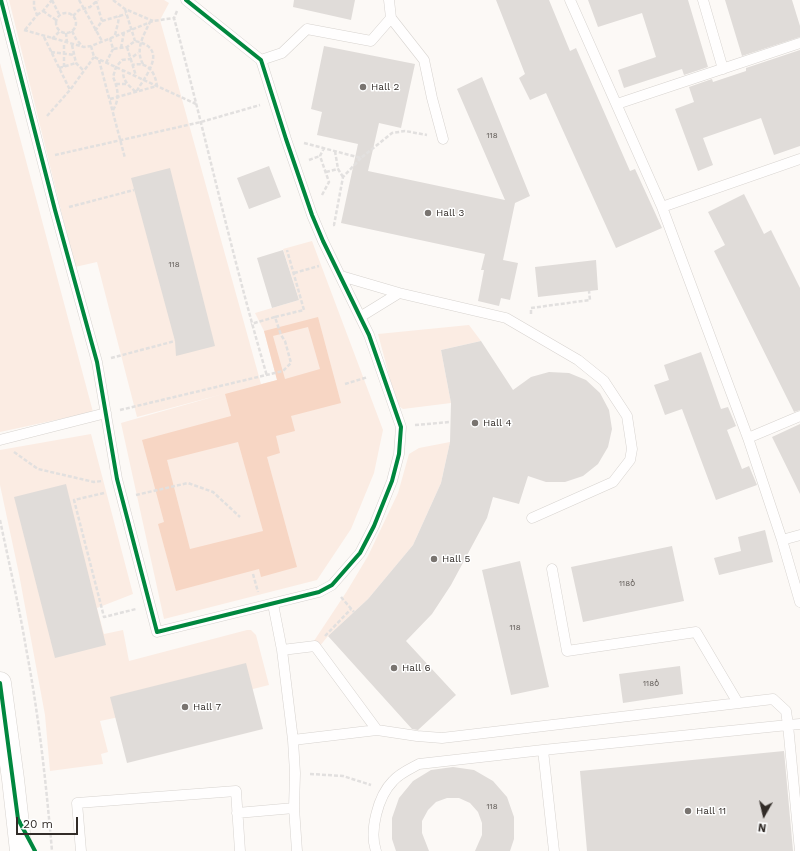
<!DOCTYPE html>
<meta charset="utf-8">
<style>
body{margin:0}
#map{position:relative;width:800px;height:851px;overflow:hidden;background:#fcf9f6;font-family:"Work Sans",sans-serif}
canvas{display:block}
.north{position:absolute;left:744px;top:795px;width:40px;height:40px;-webkit-text-stroke:3px #fff;paint-order:stroke;rotate:188deg;font-size:11px;font-weight:700;line-height:16px;text-align:center;color:#322c28}
.north::after{content:'';display:block;margin:auto;width:14px;height:18px;background:#322c28;clip-path:polygon(50% 0,100% 100%,50% 72%,0 100%)}
.scale{position:absolute;left:16px;top:817px;width:62px;height:18px;box-sizing:border-box;border:2px solid #322c28;border-top:0;padding-left:5px;font-size:12px;line-height:14px;white-space:nowrap;color:#322c28;-webkit-text-stroke:3px #fff;paint-order:stroke}
</style>
<div id="map">
<canvas width="800" height="851"></canvas>
<div class="north">N</div>
<div class="scale">20 m</div>
</div>
<script>
const c = document.querySelector('canvas').getContext('2d');
c.lineJoin = 'round';
function fillPath(path, color) { c.fillStyle = color; c.fill(path, 'evenodd'); }
function strokePath(path, color, width, dash) { c.strokeStyle = color; c.lineWidth = width; c.lineCap = dash ? 'butt' : 'round'; c.setLineDash(dash || []); c.stroke(path); }
function label(font, color, halo, rows, align = 'center') {
  c.font = font + ' "Work Sans","Noto Sans Georgian",sans-serif'; c.lineWidth = 3; c.setLineDash([]); c.textBaseline = 'middle'; c.strokeStyle = halo; c.fillStyle = color; for (const [text, x, y, turn = 0] of rows) {
    c.save(); c.translate(x, y); c.rotate((+turn || 0) * Math.PI / 180); c.textAlign = isNaN(turn) ? turn : align; if (halo) c.strokeText(text, 0, 0); c.fillText(text, 0, 0); c.restore();
  }
}
fillPath(new Path2D(`
 M9,0h155l5,3 -9,17 101,364 16,-4 -13,-49 -9,-18 44,-13 -16,-51 29,-8 71,189 -9,43 -23,56 -34,51 -153,39 -43,-196 102,-29 -86,23 -40,-155 -22,5z
 M0,63l93,349 -93,20z
 M469,325l12,16 -40,9 10,53 -48,6 -6,-4 -19,-71z
 M91,434l42,160 -36,14 7,26 19,-4 6,31 118,-31h4l5,5 13,50 -16,4 -153,32 8,31 -7,2 2,10 -53,7 -5,-56 -26,-141 -19,-89v-35z
 M450,442l-9,41 -28,62 -45,54 -40,37 -13,16 -5,-5 37,-56 21,-35 30,-63 11,-39 10,-6z`), '#fbece3');
fillPath(new Path2D(`
 M318,317l23,86 -50,13 4,15 -19,5 4,17 -13,4 30,110 -36,10 -2,-8 -83,22 -18,-67 6,-2 -22,-82 89,-24 -6,-22 52,-14 -13,-49zM308,327l12,42 -35,10 -12,-43zM238,442l25,89 -73,18 -23,-89z`), '#f7d6c4');
fillPath(new Path2D(`
 M294,0h61l-4,20 -58,-13z
 M496,0h53l21,51 6,-3 54,123 5,-2 27,59 -46,20 -70,-155 -16,7 -11,-22 6,-4z
 M588,0h100l20,67 -24,8 -2,-6 -58,19 -6,-18 38,-13 -14,-44 -44,14z
 M725,0h67l8,26v11l-58,19z
 M324,46l91,18 -14,64 -22,-5 -11,48 137,29 -48,-111 25,-12 48,119 -15,7 -12,57 15,3 -8,37 -9,-2 -2,8 -21,-5 6,-31h-3l4,-16 -144,-31 17,-79 -41,-9 5,-23 -11,-3z
 M800,50v96l-26,9 -13,-37 -58,20 10,27 -15,6 -23,-62 19,-7 -5,-15 23,-8 1,3 33,-11v-3z
 M269,166l12,31 -32,12 -12,-31z
 M170,168l45,178 -39,10 -1,-15 -44,-163z
 M744,194l20,40 7,-4 29,58v122l-6,2 -80,-161 11,-6 -17,-33z
 M283,250l16,50 -27,8 -15,-50z
 M596,260l2,30 -60,7 -3,-30z
 M481,341l32,49 18,-13 18,-5 20,1 17,7 14,13 9,17 3,19 -4,18 -10,17 -15,12 -18,6h-19l-18,-6 -9,28 -26,-7 -6,21 -36,67 -19,29 -26,27 50,54 -38,35 -6,-1 -84,-93 40,-37 45,-54 28,-62 9,-41 1,-39 -10,-53z
 M701,352l20,57 7,-2 8,19 -9,4 15,39 7,-3 8,19 -41,15 -34,-91 -17,6 -11,-30 15,-5 -5,-15z
 M800,424v70l-28,-57z
 M66,484l40,161 -51,13 -41,-161z
 M765,530l8,32 -54,13 -5,-17 27,-7 -3,-14z
 M672,546l12,55 -101,21 -12,-55z
 M520,561l29,126 -38,8 -29,-125z
 M246,663l17,66 -136,34 -17,-66z
 M680,666l3,28 -60,9 -4,-29z
 M784,751l9,100h-206l-7,-80z
 M453,767l21,3 19,11 14,16 7,20v22l-4,12h-35l7,-16v-12l-4,-11 -8,-9 -11,-5h-12l-11,4 -8,8 -6,11v12l7,18h-33l-4,-12v-21l7,-20 14,-17 18,-11z`), '#e0dcd9');
const service = new Path2D(`
 M1,0l54,210 42,152 20,117 40,153 162,-40 13,-7 28,-32 14,-27 18,-45 7,-27 2,-27 -32,-92 -46,-94 -11,-26 -26,-76 -25,-79 -75,-60
 M570,0l92,207 86,231 34,102 18,62
 M703,0l20,69
 M391,18l33,42 8,38 11,41
 M261,60l21,-7 25,-24 64,12 20,-23 -2,-18
 M617,104l183,-61
 M662,207l138,-48
 M341,276l58,17 -39,24
 M399,293l107,25 72,42 26,21 23,35 5,33 -2,11 -17,22 -81,36
 M748,438l52,-22
 M0,440l106,-27
 M782,540l18,-5
 M552,569l15,82 129,-19 42,71
 M273,604l9,46 11,90 2,33 -1,35 3,43
 M282,650l33,-4 62,84
 M293,740l84,-10 40,6 25,2 331,-39 13,12 2,14 12,-1
 M543,750l11,101
 M237,813l57,-5
 M81,851l-4,-48 159,-12 4,60
 M376,851c-7,-20 2,-55 17,-70 7,-8 17,-12 26,-17l124,-14 245,-25 12,126`);
const secondary = new Path2D(`
 M0,683l13,96 8,72`);
strokePath(service, '#d7d3cf', 11);
strokePath(secondary, '#d7d3cf', 23);
strokePath(new Path2D(`
 M52,0l7,14
 M79,0l23,41
 M113,0l12,9 28,12
 M125,9l10,32
 M43,11l13,9
 M177,11l-3,7c32,119 58,239 93,358
 M56 23a10 10 0 1 1 20 0a10 10 0 1 1-20 0Z
 M37,15l6,-4 9,-11
 M73,16l6,-6 11,-3 8,-7
 M102,21l24,-7
 M24,30l60,17 7,-1 62,-25 21,-3
 M25,30l12,-15 -3,-8v-7
 M72,31l4,8 7,8
 M95,31l7,-10 -6,-20
 M66,33l1,10
 M115,35l3,-12 1,-7
 M44,37l26,53
 M110,38l3,11 14,-2 8,-6c34,7 12,33 1,51 -8,-7 -13,-11 -13,-21
 M52,39l8,-8
 M72,45l4,18 8,8
 M91,46l3,11 102,47
 M127,47l9,29
 M121,48l3,-16
 M51,52l23,3
 M99,60l26,98
 M106,63l7,-14
 M143,64c-8,-14 0,-28 7,-42
 M64,67v-24
 M59,68l17,-5
 M116,84h10
 M110,99l47,-13c-2,-14 -9,-25 -25,-21
 M113,110c7,-11 5,-22 0,-33l3,-10 6,-7 8,-1 8,-6
 M47,116l23,-26 24,-33
 M304,143l57,15 31,-25 13,-2 22,4
 M335,151l3,18
 M55,155l146,-33 59,-17
 M309,160l11,-4
 M326,172l12,-3 5,8
 M322,195l7,-13 -9,-26 4,-8
 M69,207l65,-17
 M333,225h1l9,-48 18,-19
 M294,273l25,-7
 M531,314v-6l59,-8 -1,-9
 M275,317l29,-7 -17,-60
 M111,358l64,-17
 M345,384l23,-7
 M120,410l163,-39 8,-8 -6,-22 -4,-6 -6,-18 -24,7
 M415,425l35,-3
 M14,452l24,17 56,13 8,-1
 M104,493l-30,7 30,117 32,-8
 M136,495l52,-12 25,9 27,25
 M0,520c9,43 19,86 26,128 13,68 20,135 26,203
 M253,574l5,18
 M341,597l13,15
 M325,636l26,-27
 M310,774l33,2 28,9`), '#e2e0df', 2.5, [4, 2]);
strokePath(service, '#fffefe', 10);
strokePath(secondary, '#fffefe', 22);
strokePath(new Path2D(`
 M1,0l54,210 42,152 20,117 40,153 162,-40 13,-7 28,-32 14,-27 18,-45 7,-27 2,-27 -32,-92 -46,-94 -11,-26 -26,-76 -25,-79 -75,-60
 M0,683l18,136 17,32`), '#00873e', 4);
for (const [x, y, r, color] of [
 [363,87,4,"#797470"],
 [428,213,4,"#797470"],
 [475,423,4,"#797470"],
 [434,559,4,"#797470"],
 [394,668,4,"#797470"],
 [185,707,4,"#797470"],
 [688,811,4,"#797470"]
]) { const dot = new Path2D(); dot.arc(x, y, r, 0, 2 * Math.PI); c.fillStyle = color; c.fill(dot); strokePath(dot, '#fff', 1.5); }
label('8px', '#5e5854', null, [
 ["118",492,136],
 ["118",174,265],
 ["118ბ",627,584],
 ["118",515,628],
 ["118ბ",651,684],
 ["118",492,807]
]);
label('10px', '#322c28', '#fff', [
 ["Hall 2",371,87],
 ["Hall 3",436,213],
 ["Hall 4",483,423],
 ["Hall 5",442,559],
 ["Hall 6",402,668],
 ["Hall 7",193,707],
 ["Hall 11",696,811]
], 'left');
</script>
